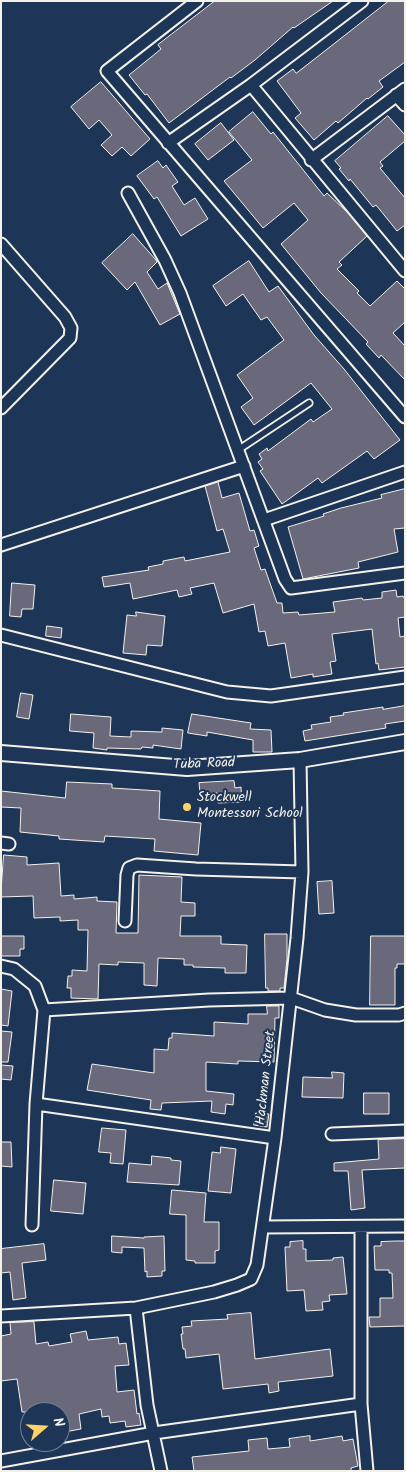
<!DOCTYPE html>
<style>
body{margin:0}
#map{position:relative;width:406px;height:1472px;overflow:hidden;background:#1d3557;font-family:Kalam,sans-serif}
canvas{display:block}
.frame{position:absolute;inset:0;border:2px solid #f4f1e8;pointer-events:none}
.north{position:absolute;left:20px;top:1402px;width:50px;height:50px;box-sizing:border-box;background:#1d3557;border:1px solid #738091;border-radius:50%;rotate:71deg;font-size:14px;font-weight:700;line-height:20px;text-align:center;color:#f4f1e8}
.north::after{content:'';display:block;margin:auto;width:18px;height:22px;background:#ffd166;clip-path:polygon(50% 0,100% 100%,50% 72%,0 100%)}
</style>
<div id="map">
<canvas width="406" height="1472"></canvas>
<div class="frame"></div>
<div class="north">N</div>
</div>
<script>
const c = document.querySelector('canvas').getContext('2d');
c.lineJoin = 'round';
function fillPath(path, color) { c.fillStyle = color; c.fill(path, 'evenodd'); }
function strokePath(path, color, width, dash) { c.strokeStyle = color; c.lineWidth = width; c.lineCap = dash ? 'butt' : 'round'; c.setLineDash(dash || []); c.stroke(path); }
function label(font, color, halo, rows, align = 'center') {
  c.font = font + ' Kalam,sans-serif'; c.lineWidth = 4; c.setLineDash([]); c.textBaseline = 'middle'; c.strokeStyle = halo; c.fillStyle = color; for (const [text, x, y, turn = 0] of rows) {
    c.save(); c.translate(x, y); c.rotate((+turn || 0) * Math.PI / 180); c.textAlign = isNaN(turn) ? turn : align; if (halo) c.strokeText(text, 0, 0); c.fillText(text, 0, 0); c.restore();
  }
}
const building = new Path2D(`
 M215,1h118l-39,27 -1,-1 -38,33 -24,18 -1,-1 -61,46 -22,-29 -2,1 -16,-20 32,-26 -3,-4z
 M389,1h16v61l-26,19 4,6 -15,12 -1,-1 -29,25 -2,-2 -22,19 -19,-22 6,-5 -24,-32 16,-12 3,4z
 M101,82l49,57 -19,17 -9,-9 -10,9 -11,-11 11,-10 -13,-15 -10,9 -18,-22z
 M253,112l18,22 2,-2 51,64 3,-3 21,20 19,23 -28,26 3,3 -5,4 22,22 -2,2 13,13 27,-25 8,8v33l-12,11 12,13v34l-24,-25 -2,3 -13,-14 2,-2 -47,-49 -40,-49 27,-24 -14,-17 -31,25 -39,-47 28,-21 -23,-28z
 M388,116l17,19v6l-25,21 3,4 -3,2 25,30v27l-8,6 -21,-26 -3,2 -23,-28 -1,2 -10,-12 2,-1 -6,-7z
 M221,123l13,17 -26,20 -13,-16z
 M158,161l5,7 3,-3 12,17 -6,4 12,19 11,-7 13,21 -27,17 -24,-39 -3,2 -17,-23z
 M133,234l23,26 1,2 -10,10 11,17 9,-6 13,31 -20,11 -25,-43 -8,8 -25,-27z
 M249,261l20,31 9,-6 36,49 30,34 56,71 -26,19 -7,-8 -45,32 -4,-5 -36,26 -22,-33 3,-2 -5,-7 4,-3 -3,-5 8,-6 1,3 43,-32 2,3 19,-13 -21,-26 -57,42 -13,-18 12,-9 -16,-23 47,-35 -17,-23 -6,3 -18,-26 -17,12 -13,-20z
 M218,482l4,16 17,-5 11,38 4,-1 5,16 -5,2 7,22 4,-1 12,34h5l1,10 15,-1 1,3 36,-3 -2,-10 29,-4 1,2 19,-2v-6l14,-2 1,7 6,-1 2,4v17l-7,1 2,19 5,-1v31l-26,3 -1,-7 -2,1 -4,-35 -40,5 4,27 -6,1 2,12 -19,3v-3l-22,4 -6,-35 -17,3 -3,-15 -6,1 -5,-28 -31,9 -9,-30 -24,5 2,6 -13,3 -2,-7 -44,9 -3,-16 -26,4 -2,-10 47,-7 -1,-3 15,-3v-3l21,-4 1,4 45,-9 -7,-23 -6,2 -12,-45z
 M405,489v39l-11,1 4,23 -40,10 1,6 -56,11 -15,-52 36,-11 -1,-2 18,-6 41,-10 -1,-3z
 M12,583l23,2 -2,24h-11l-1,8 -11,-1z
 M136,612l29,4 -3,30 -15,-1 -1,10 -23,-2 4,-38 9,1z
 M47,626l15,2 -1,10 -15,-2z
 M21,693l12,2 -4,24 -12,-2z
 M405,706v15l-20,3 1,4 -81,13 -2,-10 9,-2 -1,-4 20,-3 -1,-5 14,-2 -1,-2 40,-6v2z
 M71,714l40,3 -1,19 21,1v-6l31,1v-4l21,2 -2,19 -28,-4v3l-11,-1 -1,2 -34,-1v2l-14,-2 1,-15 -24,-2z
 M192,714l59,9 -1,6 21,1 1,22h-19v-12l-46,-8v4l-19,-3z
 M234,781l1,7 6,-1 1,15 -24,1 -1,-10h-17l-1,-10z
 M67,782l45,2v4l48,3 -1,28 42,4 -3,32 -44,-4 1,-12 -50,-3 -1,6 -45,-3v-3l-39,-4 1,-24 -20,-1v-16l64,7z
 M4,855l23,2v8l32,-2 2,33 13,-1v4l23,-2v4l20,1 -1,31h22l1,-58 43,2 -1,25 14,1v13h-14l-1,20h41v8l26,1 -1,28h-21v-5l-32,-1v-2h-9v-6l-26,-1 -1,28 -13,-1v-22l-26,-1v3l-19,-1 -1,35 -27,-1v-10h-4l1,-12h4v-6l15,1 1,-41h-10v-10l-18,1v-4l-26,1 -1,-22 -32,1z
 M332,881l2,32 -15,1 -2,-32z
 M265,934h22v25l-3,29h-4v3h-12v-3h-2z
 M1,936h23v13h-4v7h-19z
 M371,936h34v28h-8v4h-2v37h-25z
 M1,989l11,2 -4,35 -7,-1z
 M267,1006h12v12h-4l-1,44 -36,-1v3l-32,-2v29l28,3 -1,11 -7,-1 -1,10 -14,-2 1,-11 -50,2 -1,7 -11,-1 1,-9 -64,-10 5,-26 62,9v-24l14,1 1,-12h3v-5l42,3v-14l34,2v-10h19z
 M1,1031l11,1 -4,30h-7z
 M1,1065l12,1 -2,14 -10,-1z
 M332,1072l12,1 -1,25 -41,-1 1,-20 29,1z
 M364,1093h25v21h-25z
 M256,1113l13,1 -2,13 -13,-2z
 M102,1128l24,2 -3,34 -13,-1 1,-10 -12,-1z
 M405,1139v29l-43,2 3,38 -14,2 -3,-39h-14v-8l45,-4 -1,-19z
 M1,1142h10l1,25 -11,-1z
 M221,1147l15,2 -5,44 -23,-2 4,-39 8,1z
 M152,1156l19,2v2l10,1 -2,24 -52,-3 2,-19 22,2z
 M54,1180l32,3 -3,31 -32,-3z
 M172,1190l34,3 -2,29h15v28l-4,1v12h-20v-2l-9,-1v-45l-16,-1z
 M112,1236l32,2v-1l20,-1 1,35h-3v5l-15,1v-6l-2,1 -1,-24 -22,-1v6l-10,-1z
 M303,1241v8h3v12l27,-1v-2l10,-1 4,37 -18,1 1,6 -8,1 1,8 -17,1 -2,-21 -17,1 -2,-44h5v-5z
 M396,1241h9v85l-35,1 -1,-10h11v-19h13l-1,-25h-3v-3h-14l-1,-24h7v-4z
 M44,1244l2,16 -24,3 4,35 -13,2 -3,-28 -9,1v-24z
 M251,1313l4,46 75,-10 3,27 -55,6 1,9 -10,2 -1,-9 -45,5 -4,-35 -33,4 -1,-9h-2l-2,-15h2l-1,-7 10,-1 -1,-5 37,-2 -1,-4z
 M34,1322l2,22 12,-2 1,4 23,-4 -2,-8 16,-3 2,9 30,-3 1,7 7,-1 3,22 -14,1 2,26 17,-2 3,24 2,-1 2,12 -15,2 -1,-6 -15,2 -1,-7 -7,1 -1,-8 -22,5 2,15 -17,3 -4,-20h-38l-5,-33 -16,2v-45l10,-2 -1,-11z
 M310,1436v5l32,-5 1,5 10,-2 5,27 -7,2v3h-157l-2,-14 57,-6 -1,-11 19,-2 1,11 22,-2 -1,-8z`);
fillPath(building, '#6a697b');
strokePath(building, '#f4f1e8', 1);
const service = new Path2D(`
 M238,450l71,-47`);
const minor = new Path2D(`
 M197,1l-90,70 298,346
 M251,85l154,186
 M396,95l9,10
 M168,143l83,-58 111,-84
 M311,160l94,-71
 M128,193l37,67 15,33 105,286 6,9 114,-15
 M1,244l64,73 6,11 -1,10 -69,70
 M264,520l141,-48
 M1,545l243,-79
 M1,635l226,57 44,4 134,-19
 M1,843l8,1
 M125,921l2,-46 2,-7 8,-3 59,4 106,3
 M1,966l13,3 21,17 9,24 -8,94 -4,121
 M44,1010l165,-10 82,-2 34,12 31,5h43l6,-2
 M36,1104l239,34
 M332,1134l73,-3
 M263,1227l142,-1
 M361,1228v176l6,67
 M136,1308l11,97 14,66
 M1,1316l135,-8 78,-16 23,-7 14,-6 6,-14 18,-127 22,-200 5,-66 -2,-112
 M1,1461l153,-28 207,-29`);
const tertiary = new Path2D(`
 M1,753l186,15 113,-8 105,-18`);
strokePath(service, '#f4f1e8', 9);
strokePath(minor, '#f4f1e8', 15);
strokePath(tertiary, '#f4f1e8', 18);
strokePath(service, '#1d3557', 5.5);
strokePath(minor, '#1d3557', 11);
strokePath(tertiary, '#1d3557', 14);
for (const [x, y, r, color] of [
 [187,807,5,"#ffd166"]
]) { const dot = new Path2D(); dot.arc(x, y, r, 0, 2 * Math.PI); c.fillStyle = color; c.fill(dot); strokePath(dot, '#1d3557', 2); }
label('14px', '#f4f1e8', '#1d3557', [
 ["Tuba Road",204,765,-2],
 ["Hackman Street",267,1078,-84]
]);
label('14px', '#f4f1e8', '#1d3557', [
 ["Stockwell",197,799],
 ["Montessori School",197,815]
], 'left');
</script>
